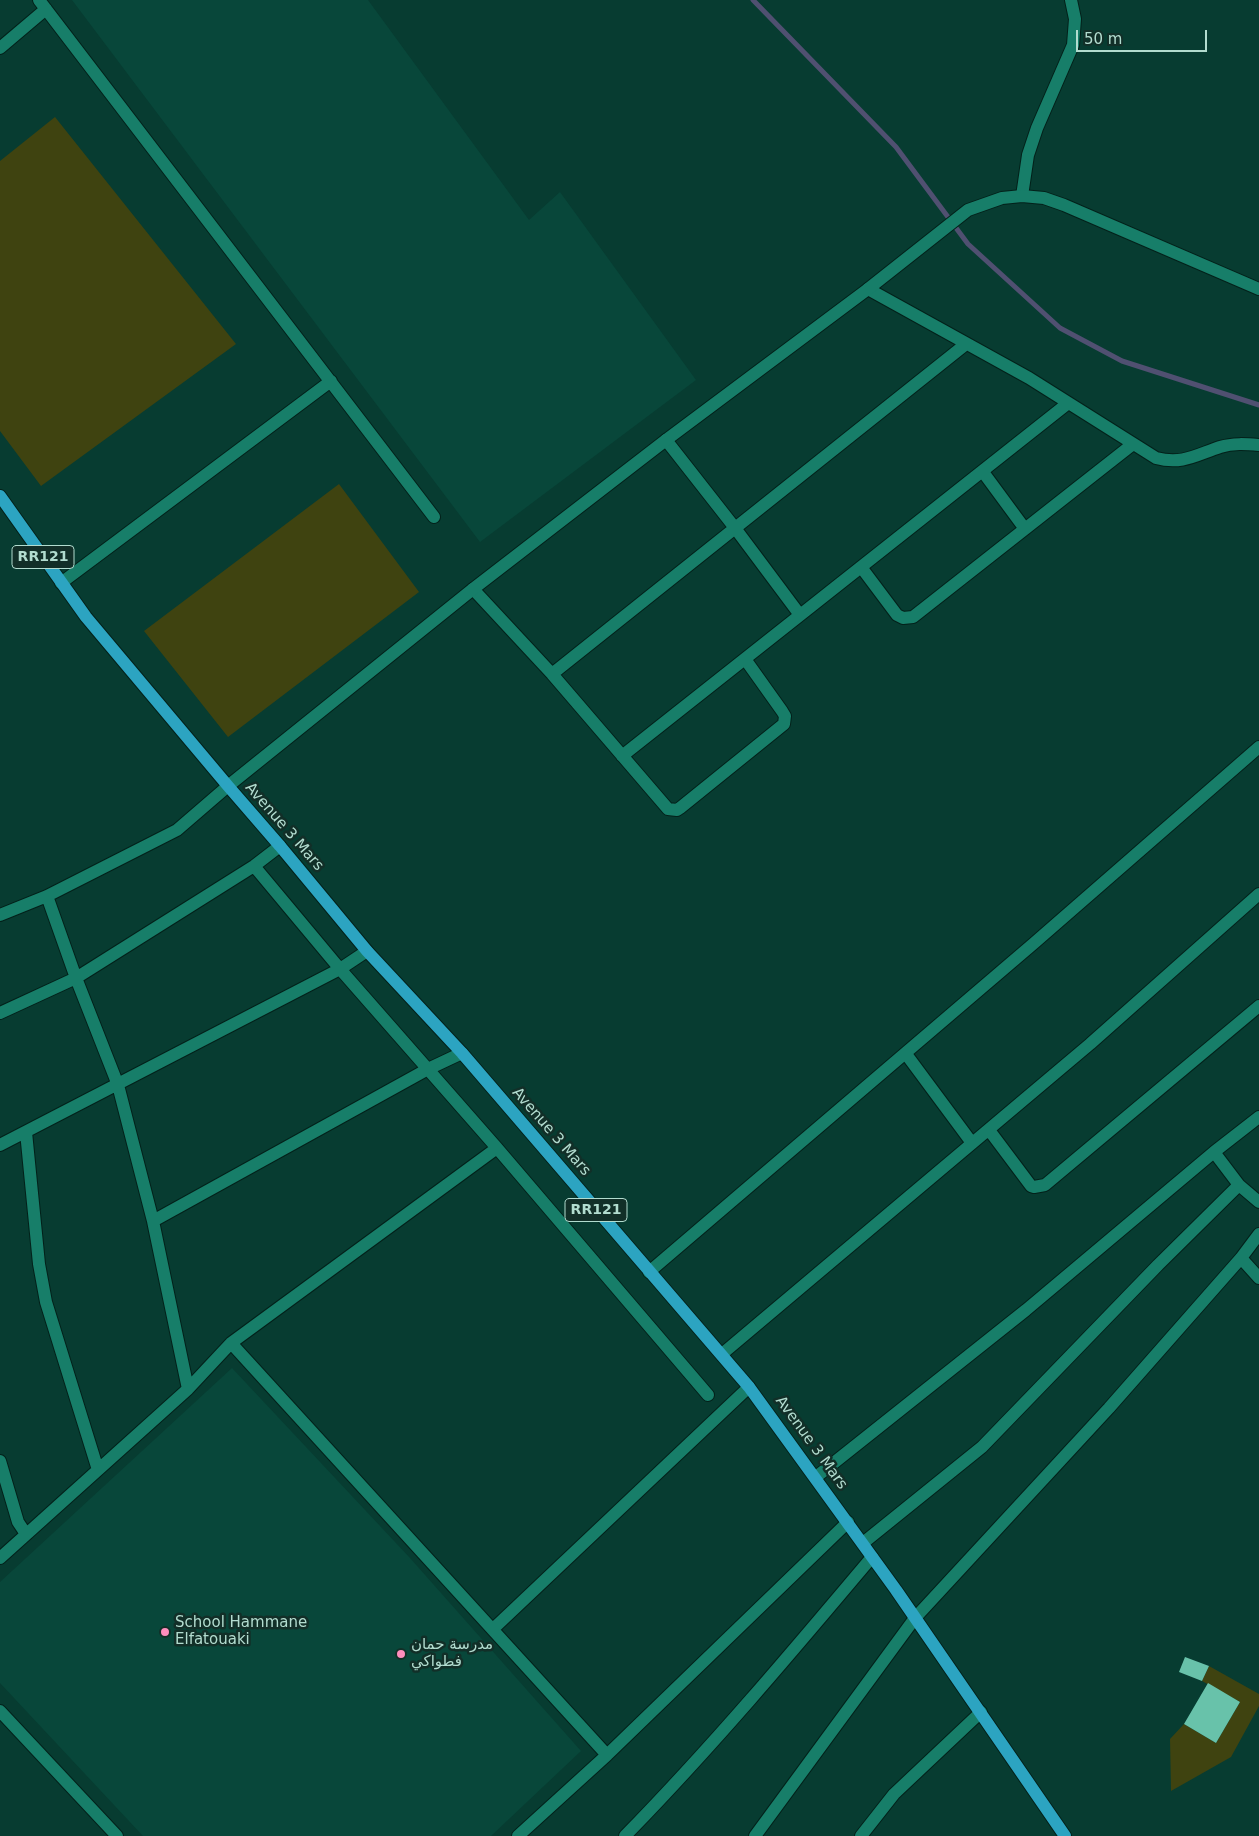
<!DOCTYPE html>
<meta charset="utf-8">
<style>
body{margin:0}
#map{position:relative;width:1259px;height:1836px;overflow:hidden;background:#073c31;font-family:"DejaVu Sans",sans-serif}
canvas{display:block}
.scale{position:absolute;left:1076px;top:30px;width:131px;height:22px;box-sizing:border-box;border:2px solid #b2dccf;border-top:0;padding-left:6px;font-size:15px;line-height:18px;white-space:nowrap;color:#b2dccf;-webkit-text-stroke:4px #122f28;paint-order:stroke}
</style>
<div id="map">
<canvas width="1259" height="1836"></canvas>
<div class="scale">50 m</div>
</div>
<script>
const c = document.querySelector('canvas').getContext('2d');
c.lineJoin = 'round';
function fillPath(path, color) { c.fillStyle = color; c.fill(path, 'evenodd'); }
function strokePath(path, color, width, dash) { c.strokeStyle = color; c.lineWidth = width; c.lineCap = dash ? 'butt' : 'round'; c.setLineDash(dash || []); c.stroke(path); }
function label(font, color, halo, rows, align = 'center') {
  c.font = font + ' "DejaVu Sans",Vazirmatn,sans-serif'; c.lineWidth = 5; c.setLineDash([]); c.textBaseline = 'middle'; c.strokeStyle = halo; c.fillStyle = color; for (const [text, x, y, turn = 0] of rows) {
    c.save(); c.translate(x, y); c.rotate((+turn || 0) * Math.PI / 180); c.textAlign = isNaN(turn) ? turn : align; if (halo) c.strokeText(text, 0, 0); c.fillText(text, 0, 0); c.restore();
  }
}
fillPath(new Path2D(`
 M72,0h296l161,220 31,-28 136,188 -216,162z
 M232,1368l178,190 171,193 -90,85h-348l-143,-153v-101z`), '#08473a');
fillPath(new Path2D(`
 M55,117l181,227 -195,142 -41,-55v-270z
 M339,484l80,108 -191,145 -84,-106z
 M1209,1666l50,28v12l-28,51 -60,34 -1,-52 14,-15 32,19 24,-41 -38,-21z`), '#3f4310');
strokePath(new Path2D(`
 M753,0l143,147 72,97 92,84 62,33 137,44`), '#505071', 5);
fillPath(new Path2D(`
 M1185,1657l24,9 -7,15 -23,-9z
 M1208,1683l32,19 -24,41 -32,-19z`), '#68c2aa');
const street = new Path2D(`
 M39,0l395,517
 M0,48l46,-39
 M1022,196l6,-41 9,-27 36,-83 2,-26 -4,-19
 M868,289l161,89 127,80c26,7 40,-3 64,-11 13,-4 26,-3 39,-2
 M666,440l69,88 65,87
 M983,472l42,57
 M861,567l36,48 6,3 10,-1 220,-173
 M61,583l270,-202
 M473,589l79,85 116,135 9,1 3,-2 104,-84 1,-8 -3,-5 -37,-52
 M552,674l414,-330
 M622,756l445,-352
 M254,866l86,103 157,179 211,247
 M47,896l29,82 178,-112 26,-20
 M0,915l47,-19 130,-66 51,-44
 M0,1013l76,-35 42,107 35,136 35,168
 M906,1054l66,89
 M989,1130l42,56 3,1 11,-2 214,-179
 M26,1132l13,132 7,38 52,168
 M0,1145l340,-176 27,-18
 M1214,1152l25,33 20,17
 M153,1221l275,-152 34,-16
 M1241,1258l18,20
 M649,1272l384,-328 226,-197
 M231,1343l376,412
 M722,1354l368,-310 169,-150
 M0,1461l18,61 8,12
 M816,1477l210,-167 188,-158 45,-35
 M863,1543l119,-96 176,-182 81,-80
 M0,1558l188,-169 43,-46 266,-195
 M493,1629l256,-242
 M0,1711l117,125
 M518,1836l89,-81 241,-233
 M625,1836c87,-89 167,-184 247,-279
 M755,1836l160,-218 194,-210 132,-150 18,-24
 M861,1836l33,-42 87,-82`);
const secondary = new Path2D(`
 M228,786l245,-197 193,-149 202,-151 100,-79 34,-12 20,-2 22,2 20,7 195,84`);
const primary = new Path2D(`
 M0,496l86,121 142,169 52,60 87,105 95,102 287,334 147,203 169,246`);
strokePath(street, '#03211a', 14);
strokePath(secondary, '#03211a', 14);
strokePath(primary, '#03211a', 14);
strokePath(street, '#177e69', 12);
strokePath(secondary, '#177e69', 12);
strokePath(primary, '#2ca4c1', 12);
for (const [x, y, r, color] of [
 [165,1632,5,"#fe8ebd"],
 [401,1654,5,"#fe8ebd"]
]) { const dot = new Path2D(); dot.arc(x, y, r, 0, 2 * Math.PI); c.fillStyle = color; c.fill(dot); strokePath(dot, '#122f28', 2); }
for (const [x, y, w] of [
 [43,557,62],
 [596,1210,62]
]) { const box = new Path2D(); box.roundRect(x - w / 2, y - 11.5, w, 23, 4); c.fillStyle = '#122f28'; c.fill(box); strokePath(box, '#b2dccf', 1); }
label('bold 14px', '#b2dccf', null, [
 ["RR121",43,557],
 ["RR121",596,1210]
]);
label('15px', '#b2dccf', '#122f28', [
 ["Avenue 3 Mars",284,827,49],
 ["Avenue 3 Mars",551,1132,49],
 ["Avenue 3 Mars",811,1443,54]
]);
label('15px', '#b2dccf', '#122f28', [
 ["School Hammane",175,1623],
 ["Elfatouaki",175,1640],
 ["مدرسة حمان",411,1645],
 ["فطواكي",411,1662]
], 'left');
</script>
